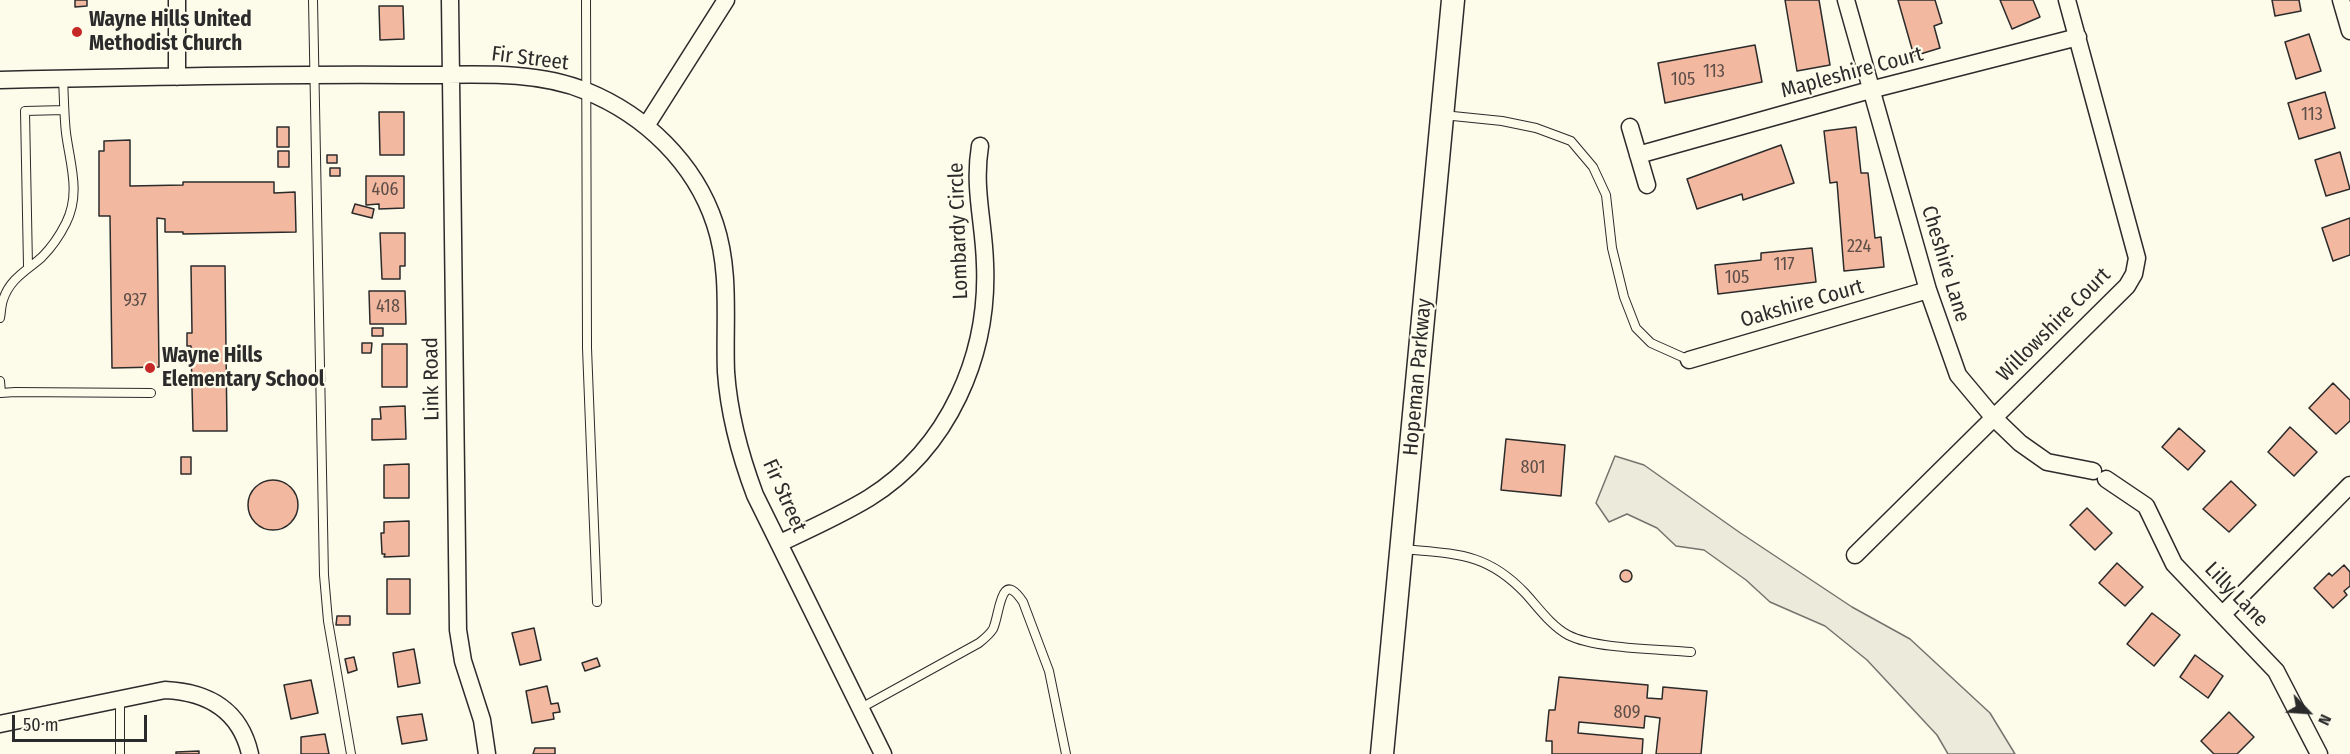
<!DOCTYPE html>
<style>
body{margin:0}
#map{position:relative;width:2350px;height:754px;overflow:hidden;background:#fdfbea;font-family:"Fira Sans Condensed",sans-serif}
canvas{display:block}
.north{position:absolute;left:2278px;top:682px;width:60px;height:60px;-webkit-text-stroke:4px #fdfbea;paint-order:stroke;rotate:115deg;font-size:16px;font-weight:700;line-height:24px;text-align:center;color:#2b2b2b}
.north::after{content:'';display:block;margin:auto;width:21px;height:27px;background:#2b2b2b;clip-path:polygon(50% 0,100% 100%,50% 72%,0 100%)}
.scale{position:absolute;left:12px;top:715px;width:135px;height:27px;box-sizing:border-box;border:3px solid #2b2b2b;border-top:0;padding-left:8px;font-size:18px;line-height:21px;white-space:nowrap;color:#2b2b2b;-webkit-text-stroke:4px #fdfbea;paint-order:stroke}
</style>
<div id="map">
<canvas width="2350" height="754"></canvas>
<div class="north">N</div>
<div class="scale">50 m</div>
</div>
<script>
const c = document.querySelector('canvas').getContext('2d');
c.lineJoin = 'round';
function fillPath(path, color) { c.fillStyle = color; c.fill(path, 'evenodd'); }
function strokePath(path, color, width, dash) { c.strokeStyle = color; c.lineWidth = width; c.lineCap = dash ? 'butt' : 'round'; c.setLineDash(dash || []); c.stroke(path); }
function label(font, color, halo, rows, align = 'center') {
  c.font = font + ' "Fira Sans Condensed",sans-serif'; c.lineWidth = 4.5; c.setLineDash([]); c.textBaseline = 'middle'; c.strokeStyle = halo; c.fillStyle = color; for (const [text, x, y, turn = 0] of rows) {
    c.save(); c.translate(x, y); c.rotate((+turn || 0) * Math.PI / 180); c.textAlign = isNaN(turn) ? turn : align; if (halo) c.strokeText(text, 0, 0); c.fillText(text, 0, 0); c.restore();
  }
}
const green = new Path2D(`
 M1615,456l29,9 95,67 113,75 58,32 80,74 25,41h-67l-11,-19 -70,-75 -42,-34 -55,-24 -24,-22 -42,-30 -28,-4 -19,-18 -30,-14 -18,8 -13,-19z`);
fillPath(green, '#ecebdb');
strokePath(green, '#74746e', 1.5);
const building = new Path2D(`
 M75,0h12v6l-12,1z
 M1785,0h34l11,65 -33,6z
 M1898,0h37l7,23 -8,3 6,22 -26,8z
 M2000,0h33l7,17 -28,12z
 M2272,0h27l2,11 -26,5z
 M379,6h24l1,33 -24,1z
 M2309,34l12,37 -25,8 -11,-37z
 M1755,45l7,37 -97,21 -7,-40z
 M2325,92l10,36 -36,11 -11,-36z
 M379,112h25v43h-24z
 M277,127h12v20h-12z
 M1856,127l5,46h7l7,65 6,-1 3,30 -40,4 -7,-89 -7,1 -6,-52z
 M130,140v46l53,-1v-3h91v11l21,-1 1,40 -113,2v-2h-18v-13l-8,-1 2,149 -47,1 -2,-152h-11v-65h5v-10z
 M1781,145l13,38 -51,17 -1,-6 -45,15 -10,-30z
 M278,151h11v16h-11z
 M2340,152l10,37 -24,7 -11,-36z
 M327,155h10v8h-10z
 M330,168h10v8h-10z
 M366,176h38v32l-25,1v-5l-13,1z
 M355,204l19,5 -2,9 -20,-5z
 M2350,218v37l-17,6 -11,-33z
 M380,233h25v33h-5v13h-18z
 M1812,248l4,34 -98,12 -3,-29 46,-5v-7z
 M191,266h34l2,165h-34l-2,-85h-4v-13h5z
 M369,291h36l1,33h-36z
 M372,328h11v8h-11z
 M362,343h10l-1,10h-9z
 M382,344h25v43h-25z
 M2333,383l17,17v21l-14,13 -27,-26z
 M405,406l1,33 -34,1v-21h9l-1,-12z
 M2290,427l27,25 -23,24 -26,-24z
 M2179,428l26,23 -17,19 -26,-23z
 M1506,439l59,6 -4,51 -60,-6z
 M181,457h10v17h-10z
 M409,464v34h-25v-33z
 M248 505a25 25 0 1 1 50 0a25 25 0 1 1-50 0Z
 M2231,481l25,24 -27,27 -26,-23z
 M2087,508l25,25 -17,17 -25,-25z
 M409,521v35l-25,1 1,-3h-3l-1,-21h3v-11z
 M2117,563l26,24 -18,19 -26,-23z
 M2344,565l6,7v14l-6,5 3,4 -14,13 -19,-20 15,-15 3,3z
 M1620 576a6 6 0 1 1 12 0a6 6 0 1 1-12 0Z
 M387,579h23v35h-23z
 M2152,613l28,22 -26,31 -27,-22z
 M337,616h13v9h-14z
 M534,628l7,32 -21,5 -8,-32z
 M414,649l6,34 -22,4 -5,-34z
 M2195,655l28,21 -15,22 -28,-21z
 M354,657l3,13 -9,3 -3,-14z
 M597,658l3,8 -15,5 -3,-8z
 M1559,677l89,8 -1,13 15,1 1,-12 44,4 -6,63h-45l4,-36 -15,-2 -1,12 -65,-6 -1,11 65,6 -1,15h-90v-13h-6l3,-31h6z
 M311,680l7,33 -27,6 -7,-34z
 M547,686l4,18 7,-1 2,9 -7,1 1,6 -22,4 -6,-32z
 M2229,712l25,25 -17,17h-23l-13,-13z
 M422,714l5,26 -25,4 -5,-27z
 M325,734l4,20h-28v-17z
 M535,748h20v6h-22z
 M199,751v3h-23v-2z`);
fillPath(building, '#f2b8a0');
strokePath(building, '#2b2b2b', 1.5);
const lane = new Path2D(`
 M313,0l11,575 4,46 23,133
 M586,0l1,348 10,254
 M1443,115l59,6 34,7 35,13 22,26 13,28 6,53 12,49 12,31 15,15 38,17
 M28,266l-3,-155 39,-1
 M0,318c1,-5 1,-12 3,-18 7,-22 25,-30 39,-43 10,-10 18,-22 24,-34 15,-30 4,-59 0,-90 -2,-18 -2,-36 -3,-55
 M0,381l1,12 14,-1 136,1
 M1403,549c52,5 83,3 122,44 12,13 26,33 43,42 27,14 91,14 123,17
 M120,699v55
 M861,708l118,-65c5,-4 11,-9 14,-14 7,-14 7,-62 30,-27l26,69 17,83`);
const street = new Path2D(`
 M177,0v77
 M450,0l8,630 5,31 19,59 5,34
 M1846,0l82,290 30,85 36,43 26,25 27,19 46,9
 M2341,0l9,31
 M0,80c134,-3 269,-6 403,-5 60,1 127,-7 183,16 59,24 109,72 129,133 16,48 9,99 11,148 3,43 14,83 29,123l128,259
 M646,126l80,-126
 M1630,127l17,58
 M1638,155l232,-65 208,-53
 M1689,360l239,-70
 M2106,479l40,27 28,58 102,107 43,83
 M780,543c30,-14 61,-28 89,-45 80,-50 120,-143 116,-234 -1,-42 -12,-75 -5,-118
 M1855,555l272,-269 7,-12 3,-16 -70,-258
 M2224,613l126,-128
 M0,724l165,-34c43,2 75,20 85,64`);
const secondary = new Path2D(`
 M1382,754l71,-754`);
strokePath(lane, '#2b2b2b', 10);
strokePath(street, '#2b2b2b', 19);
strokePath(secondary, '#2b2b2b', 25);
strokePath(lane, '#fdfbea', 8);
strokePath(street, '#fdfbea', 16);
strokePath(secondary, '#fdfbea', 22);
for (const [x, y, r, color] of [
 [77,32,6,"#c62828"],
 [150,368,6,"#c62828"]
]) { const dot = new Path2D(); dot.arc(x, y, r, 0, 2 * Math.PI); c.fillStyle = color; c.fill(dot); strokePath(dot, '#fdfbea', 2); }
label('18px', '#5d4e48', null, [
 ["113",1714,72],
 ["105",1683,80],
 ["113",2312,115],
 ["406",385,190],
 ["224",1859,247],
 ["117",1784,265],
 ["105",1737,278],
 ["937",135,301],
 ["418",388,307],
 ["801",1533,468],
 ["809",1627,713]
]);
label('bold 21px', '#2b2b2b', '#fdfbea', [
 ["Wayne Hills United",89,20],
 ["Methodist Church",89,44],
 ["Wayne Hills",162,356],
 ["Elementary School",162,380]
], 'left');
label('21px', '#2b2b2b', '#fdfbea', [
 ["Fir Street",530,59,7],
 ["Mapleshire Court",1852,73,-15],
 ["Lombardy Circle",959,231,-92],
 ["Cheshire Lane",1945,264,73],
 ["Oakshire Court",1802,304,-16],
 ["Willowshire Court",2054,325,-45],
 ["Hopeman Parkway",1418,377,-85],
 ["Link Road",432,379,-91],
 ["Fir Street",784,496,66],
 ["Lilly Lane",2236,595,46]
]);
</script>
